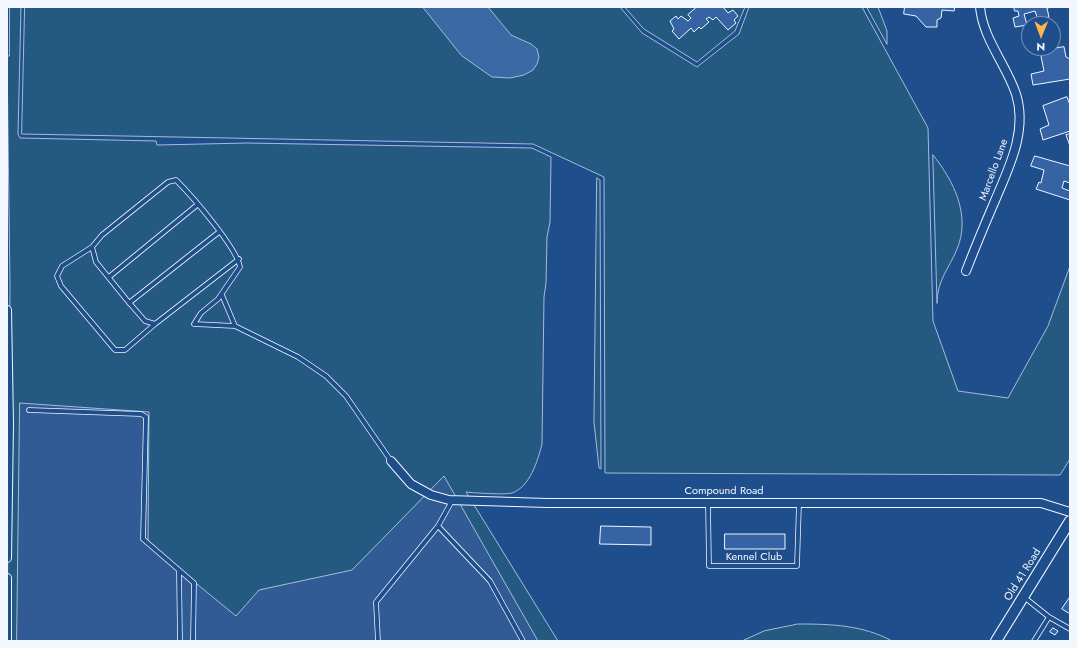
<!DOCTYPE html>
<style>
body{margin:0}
#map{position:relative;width:1077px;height:648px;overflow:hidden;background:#1f4e8c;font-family:Jost,sans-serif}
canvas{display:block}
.frame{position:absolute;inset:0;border:8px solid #f2f6ff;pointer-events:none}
.north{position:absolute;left:1021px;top:16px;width:40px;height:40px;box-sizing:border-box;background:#1f4e8c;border:1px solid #7391ba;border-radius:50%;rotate:181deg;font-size:11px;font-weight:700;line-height:16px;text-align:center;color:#f2f6ff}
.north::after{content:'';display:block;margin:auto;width:14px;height:18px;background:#ffb74d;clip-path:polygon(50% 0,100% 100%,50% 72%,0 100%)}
</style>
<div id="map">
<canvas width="1077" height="648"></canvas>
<div class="frame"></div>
<div class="north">N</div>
</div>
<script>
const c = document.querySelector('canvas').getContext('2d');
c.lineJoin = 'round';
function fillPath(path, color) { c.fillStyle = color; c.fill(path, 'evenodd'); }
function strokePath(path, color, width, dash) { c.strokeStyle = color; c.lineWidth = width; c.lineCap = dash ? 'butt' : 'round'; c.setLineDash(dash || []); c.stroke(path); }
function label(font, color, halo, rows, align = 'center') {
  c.font = font + ' Jost,sans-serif'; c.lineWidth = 3; c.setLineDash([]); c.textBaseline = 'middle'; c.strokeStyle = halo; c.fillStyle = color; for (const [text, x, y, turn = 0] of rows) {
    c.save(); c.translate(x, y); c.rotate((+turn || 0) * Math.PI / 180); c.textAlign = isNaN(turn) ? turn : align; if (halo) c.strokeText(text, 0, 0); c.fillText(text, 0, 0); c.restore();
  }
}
const green = new Path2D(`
 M10,7h11l-3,127 2,4 136,3 1,4 90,-2 285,5 19,9 -1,65 -3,15 -1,46 -2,14 -2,147c-4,16 -12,43 -30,49 -7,2 -38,0 -46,-1l92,149h-551l3,-355 -3,-230h2z
 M25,7h595l22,26 55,34 42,-33 10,-27h113l66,121 5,193 25,70 50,7 40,-72 22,-60v193l-10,16 -455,-2 -1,-296 -71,-33 -511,-10z
 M625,7h120l-10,24 -38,31 -53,-33z
 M867,7h11l9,24v13z
 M933,155c21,26 38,61 24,94 -8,20 -20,31 -20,54z
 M597,178l3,2 1,289 -2,-1 -5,-46z
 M798,624c33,0 65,1 94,17h-150l22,-10z`);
fillPath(green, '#245a82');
strokePath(green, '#a8bbd7', 1);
const parking = new Path2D(`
 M20,403l129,9 -1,132 88,72 23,-26 93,-20 92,-94 94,165h-521z`);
fillPath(parking, '#305b95');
strokePath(parking, '#a8bbd7', 1);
const water = new Path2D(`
 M423,7h65l23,28 20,9 6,5 2,8 -2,7 -4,6 -9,5 -14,3 -18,-1 -30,-21z`);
fillPath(water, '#3b69a3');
strokePath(water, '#a8bbd7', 1);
const building = new Path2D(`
 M697,7h26l5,6 5,-3 5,6 -4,4 2,3 -8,7 -12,-13 -3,3 -4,-3 -3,2 3,3 -8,7 -2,-2 -5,5 -3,-4 -12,11 -7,-8 2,-2 -4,-8 6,-5 2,3 3,-3 7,5 3,-3 -3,-3z
 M905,7h50l-1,4 -12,-1 -1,8 -4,2v7h-11l-10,-11 -12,-2z
 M1014,7h39l-6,1 2,9 -11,3 -3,-9 -11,3 3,11 -12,2 -2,-9 6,-2 -1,-5h-3z
 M1064,47l2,10 4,2v20l-37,6 -2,-11 13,-3 -4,-20z
 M1067,97l3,8v26l-27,9 -3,-11 9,-4 -6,-19z
 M1070,134v12l-4,-11z
 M1035,156l35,10v17l-6,-2 -2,7 8,3v9l-34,-11 3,-7 2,1 3,-13 -13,-4z
 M601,526l50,1v18l-51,-1z
 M725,534h60v15h-60z
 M1070,597v17l-8,-5z
 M1053,628l5,3 -3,4 -5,-3z`);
fillPath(building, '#3563a3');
strokePath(building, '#f2f6ff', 1);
const service = new Path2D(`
 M92,247l-30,19 -5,10 4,10 54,64h10l30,-26
 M239,259l-84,65 -10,-3 -19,-22 -30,-37 -4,-15 10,-12 66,-53 8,-2c16,16 61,68 64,87l-22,32 -17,14 -7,11 41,2 63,31 28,19 20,20 45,65
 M109,277l88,-72
 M222,295l13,31
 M129,303l90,-71
 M29,410l112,4 5,3 -3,122 51,44 -1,58
 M708,503l1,63h88l2,-63
 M438,526l52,55 33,60
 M179,571l1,70
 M1024,597l25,20 21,12
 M378,641l-2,-39 62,-76 14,-25
 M1034,641l15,-24`);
const minor = new Path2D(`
 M966,271c9,-23 18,-45 28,-68 14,-34 34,-71 22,-109 -10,-30 -33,-55 -36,-87
 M7,310l2,114 -2,134
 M391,461l20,23 20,11 18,5 98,3h494l29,9
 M7,578v63`);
const tertiary = new Path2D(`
 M996,641l74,-120`);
strokePath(service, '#f2f6ff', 5.5);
strokePath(minor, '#f2f6ff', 10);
strokePath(tertiary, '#f2f6ff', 12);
strokePath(service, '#1f4e8c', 4);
strokePath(minor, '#1f4e8c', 8);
strokePath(tertiary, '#1f4e8c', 10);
label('11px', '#f2f6ff', '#1f4e8c', [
 ["Marcello Lane",994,170,-70],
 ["Compound Road",724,491],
 ["Kennel Club",754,557],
 ["Old 41 Road",1023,575,-58]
]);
</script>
